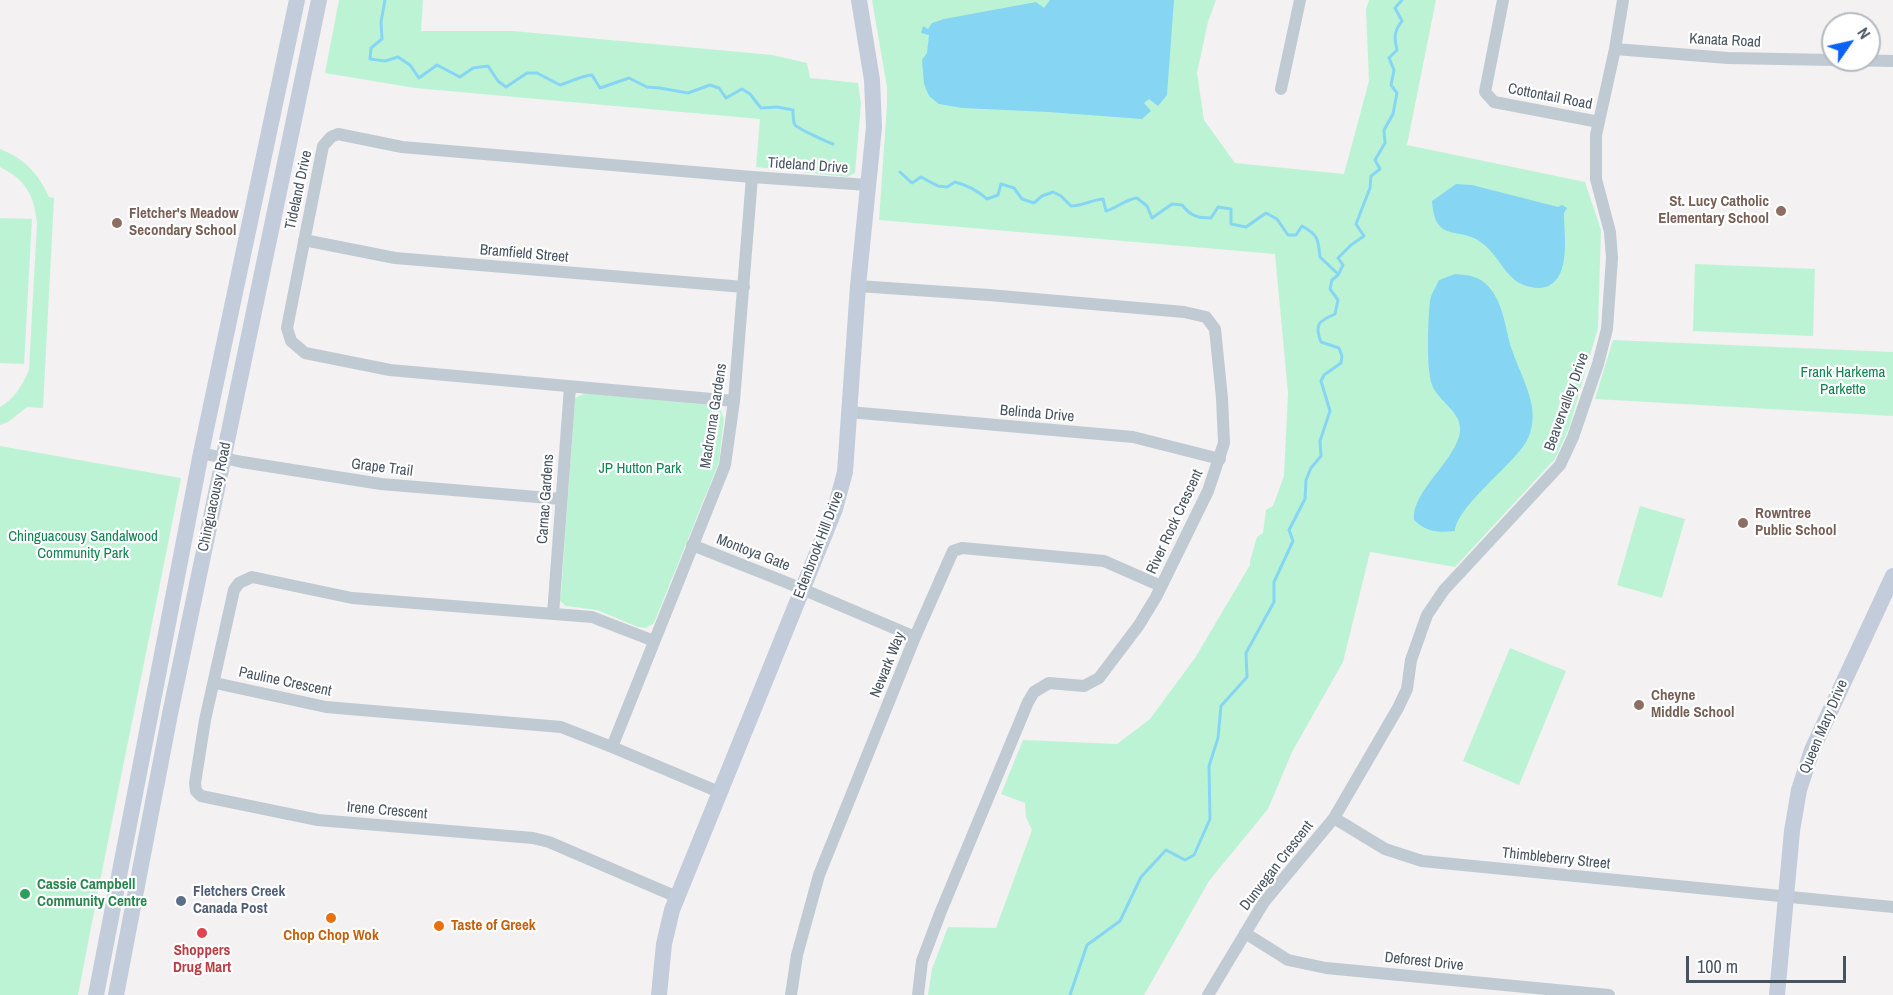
<!DOCTYPE html>
<style>
body{margin:0}
#map{position:relative;width:1893px;height:995px;overflow:hidden;background:#f3f1f1;font-family:"Archivo Narrow",sans-serif}
canvas{display:block}
.north{position:absolute;left:1821px;top:12px;width:60px;height:60px;box-sizing:border-box;background:#fff;border:2px solid #b5babf;border-radius:50%;rotate:56deg;font-size:16px;font-weight:700;line-height:24px;text-align:center;color:#475360}
.north::after{content:'';display:block;margin:auto;width:21px;height:27px;background:#0b62f3;clip-path:polygon(50% 0,100% 100%,50% 72%,0 100%)}
.scale{position:absolute;left:1686px;top:956px;width:160px;height:27px;box-sizing:border-box;border:3px solid #475360;border-top:0;padding-left:8px;font-size:18px;line-height:21px;white-space:nowrap;color:#475360;-webkit-text-stroke:4px #fff;paint-order:stroke}
</style>
<div id="map">
<canvas width="1893" height="995"></canvas>
<div class="north">N</div>
<div class="scale">100 m</div>
</div>
<script>
const c = document.querySelector('canvas').getContext('2d');
c.lineJoin = 'round';
function fillPath(path, color) { c.fillStyle = color; c.fill(path, 'evenodd'); }
function strokePath(path, color, width, dash) { c.strokeStyle = color; c.lineWidth = width; c.lineCap = dash ? 'butt' : 'round'; c.setLineDash(dash || []); c.stroke(path); }
function label(font, color, halo, rows, align = 'center') {
  c.font = font + ' "Archivo Narrow",sans-serif'; c.lineWidth = 4.5; c.setLineDash([]); c.textBaseline = 'middle'; c.strokeStyle = halo; c.fillStyle = color; for (const [text, x, y, turn = 0] of rows) {
    c.save(); c.translate(x, y); c.rotate((+turn || 0) * Math.PI / 180); c.textAlign = isNaN(turn) ? turn : align; if (halo) c.strokeText(text, 0, 0); c.fillText(text, 0, 0); c.restore();
  }
}
fillPath(new Path2D(`
 M339,0h84l-2,31h92l259,24 35,8 3,15 48,5 3,21 -6,69 -8,4 -91,-10 4,-48 -345,-31 -90,-15z
 M872,0h344l-8,22 -11,51 7,47 31,43 109,11 25,-93 -3,-72 3,-9h67l-29,145 178,37 16,48 -3,98 -29,100 -14,31 -100,108 -85,-15 -27,110 -51,90 -24,57 -59,72 -65,114h-216l4,-26 16,-42 48,1 36,-98 -6,-13 -1,-14 -24,-9 22,-54 94,4 33,-25 45,-61 55,-93v-4l7,-24 6,-4 3,-23 7,-4 11,-30 4,-83 -13,-139 -396,-34 8,-115v-18z
 M0,149c25,10 38,24 49,48l5,1 -11,210 -16,-1 -19,15 -8,3v-18c15,-9 22,-21 29,-37l8,-147c-3,-28 -11,-43 -37,-56z
 M0,218l32,1 -8,145 -24,-1z
 M1695,264l120,5 -2,67 -120,-5z
 M1613,340l280,12v64l-298,-17z
 M586,393l124,12 10,4 4,9 -5,44 -65,161 -8,5 -8,-1 -41,-17 -31,-4 -7,-6 2,-7 14,-195z
 M0,446l181,32c-34,173 -70,344 -103,517h-78z
 M1640,506l45,13 -23,79 -45,-13z
 M1510,648l56,23 -47,114 -56,-24z`), '#bdf3d5');
fillPath(new Path2D(`
 M1050,0h124l-7,95 -9,11 -9,-7 -5,4 7,8 -9,8 -94,-7 -86,-4 -23,-4 -10,-8 -5,-12 -2,-24 5,-7 2,-18 -8,-2 2,-7 5,3 4,-6 12,-4 92,-17 8,6z
 M1456,184l16,1 86,22 4,-2 5,3 -3,5c0,19 6,57 -11,70 -6,5 -14,6 -22,4 -25,-4 -30,-30 -49,-44 -23,-18 -47,2 -50,-42z
 M1455,274c13,1 24,2 33,12 16,17 17,43 24,64 6,17 15,35 19,52 3,12 2,29 -5,40 -14,24 -69,64 -71,89 -16,2 -29,1 -41,-11 -3,-29 43,-60 46,-89 2,-19 -22,-30 -28,-46 -6,-17 -4,-66 -2,-84 1,-7 6,-14 9,-21z`), '#86d6f3');
strokePath(new Path2D(`
 M385,0l-4,22 1,17 -11,9 -1,11 15,2 13,-4 12,8 9,13 18,-13 23,12 13,-9 15,-2 10,15 8,6 21,-14h10l23,12c11,-3 20,-9 32,-10l8,13 29,-10 18,9 13,1 28,5 22,-8 9,3 7,10 16,-9 8,5 11,14 16,-1 16,3c0,4 0,12 2,15 2,3 32,17 38,19
 M900,172l12,11 9,-6 17,9 9,1 8,-5c12,3 23,9 32,17l11,-4 3,-11 13,4 8,11 12,4 8,-7 11,-4 8,4 10,10c12,0 20,-6 32,-7l3,12c11,-3 20,-12 31,-13l10,8 5,12 20,-14 10,1c9,11 15,13 29,13l7,-11 13,2v15l15,3 20,-14 11,6 11,16h8l6,-9c16,9 16,12 18,31l18,17
 M1070,995l17,-50 33,-24 21,-44 25,-27 19,10 9,-5 16,-36 -1,-53 9,-28 3,-32 26,-29 -1,-24 28,-51v-20l19,-41 -4,-11 16,-31 1,-19 5,-12 10,-12 -1,-15 10,-30 -9,-30 3,-6 17,-12 1,-7 -3,-8 -18,-6c-7,-18 -2,-21 14,-28l3,-14 -8,-11 2,-9 6,-5 5,-10 -5,-7 13,-13 13,-9 -8,-12 14,-36 1,-12 9,-7 -5,-9 10,-17 -1,-13 9,-16 4,-21 -6,-8 3,-15 -5,-12 8,-8c-3,-13 -3,-19 5,-29l-7,-13 7,-8`), '#86d6f3', 3);
strokePath(new Path2D(`
 M1503,0l-18,92 9,10 105,20
 M1615,49l113,9 105,2
 M1842,60l51,1
 M1281,89l19,-89
 M304,240l91,18 349,29
 M858,286l131,9 195,17 22,5 9,12 7,69 2,45 -16,48 -52,106 -17,28 -40,53 -15,8 -35,-3 -15,9 -6,10 -87,209 -19,50 -4,34
 M734,401l-344,-31 -85,-17 -14,-12 -4,-13 36,-182 8,-9 7,-3 64,13 350,30 116,8
 M849,412l284,25 87,22
 M201,453l41,9 139,22 180,15
 M692,545l96,38 127,54
 M553,614l17,-227
 M654,641l-62,-24 -240,-19 -100,-21 -13,6 -5,7 -29,130 -10,63 1,8 5,5 117,24 215,18 16,4 128,55
 M215,683l111,24 235,20 51,20 107,45
 M612,747l113,-282 9,-64 18,-224
 M1334,818l51,31 37,12 471,46
 M1245,933l43,27 38,8 283,27
 M791,995l6,-40 22,-80 96,-238 38,-86 9,-3 142,13 57,25
 M1208,995l56,-93 70,-84 64,-110 9,-19 4,-29 16,-45 17,-25 116,-125 13,-28 25,-73 9,-35 5,-71 -2,-26 -14,-53v-44l19,-86 8,-49`), '#c0cad3', 12);
strokePath(new Path2D(`
 M96,995l105,-542 96,-453
 M116,995l54,-281 149,-714
 M659,995l5,-51 8,-34 163,-401 10,-37 13,-186 16,-159 -2,-47 -13,-80
 M1777,995l15,-164 7,-41 13,-40 81,-174`), '#c2ccdb', 16);
for (const [x, y, r, color] of [
 [1781,211,6,"#8d6e63"],
 [117,223,6,"#8d6e63"],
 [1743,523,6,"#8d6e63"],
 [1639,705,6,"#8d6e63"],
 [25,894,6,"#2e9e5b"],
 [181,901,6,"#5c6f8a"],
 [331,918,6,"#e8710a"],
 [439,926,6,"#e8710a"],
 [202,933,6,"#e0444e"]
]) { const dot = new Path2D(); dot.arc(x, y, r, 0, 2 * Math.PI); c.fillStyle = color; c.fill(dot); strokePath(dot, '#fff', 2); }
label('15px', '#475360', '#fff', [
 ["Kanata Road",1725,41,3],
 ["Cottontail Road",1550,97,11],
 ["Tideland Drive",808,166,4],
 ["Tideland Drive",299,190,-78],
 ["Bramfield Street",524,254,5],
 ["Beavervalley Drive",1567,402,-70],
 ["Belinda Drive",1037,414,5],
 ["Madronna Gardens",714,416,-81],
 ["Grape Trail",382,468,7],
 ["Chinguacousy Road",215,497,-78],
 ["Carnac Gardens",546,499,-86],
 ["River Rock Crescent",1175,522,-65],
 ["Edenbrook Hill Drive",819,545,-69],
 ["Montoya Gate",753,553,21],
 ["Newark Way",888,665,-68],
 ["Pauline Crescent",285,682,12],
 ["Queen Mary Drive",1824,727,-67],
 ["Irene Crescent",387,811,5],
 ["Thimbleberry Street",1556,859,6],
 ["Dunvegan Crescent",1277,866,-52],
 ["Deforest Drive",1424,962,6]
]);
label('bold 15px', '#785e54', '#fff', [
 ["St. Lucy Catholic",1769,202,"right"],
 ["Elementary School",1769,219,"right"],
 ["Fletcher's Meadow",129,214],
 ["Secondary School",129,231],
 ["Rowntree",1755,514],
 ["Public School",1755,531],
 ["Cheyne",1651,696],
 ["Middle School",1651,713]
], 'left');
label('15px', '#108351', '#fff', [
 ["Frank Harkema",1843,373],
 ["Parkette",1843,390],
 ["JP Hutton Park",640,469],
 ["Chinguacousy Sandalwood",83,537],
 ["Community Park",83,554]
]);
label('bold 15px', '#27864d', '#fff', [
 ["Cassie Campbell",37,885],
 ["Community Centre",37,902]
], 'left');
label('bold 15px', '#4e5e75', '#fff', [
 ["Fletchers Creek",193,892],
 ["Canada Post",193,909]
], 'left');
label('bold 15px', '#c56008', '#fff', [
 ["Taste of Greek",451,926],
 ["Chop Chop Wok",331,936,"center"]
], 'left');
label('bold 15px', '#be3a42', '#fff', [
 ["Shoppers",202,951],
 ["Drug Mart",202,968]
]);
</script>
